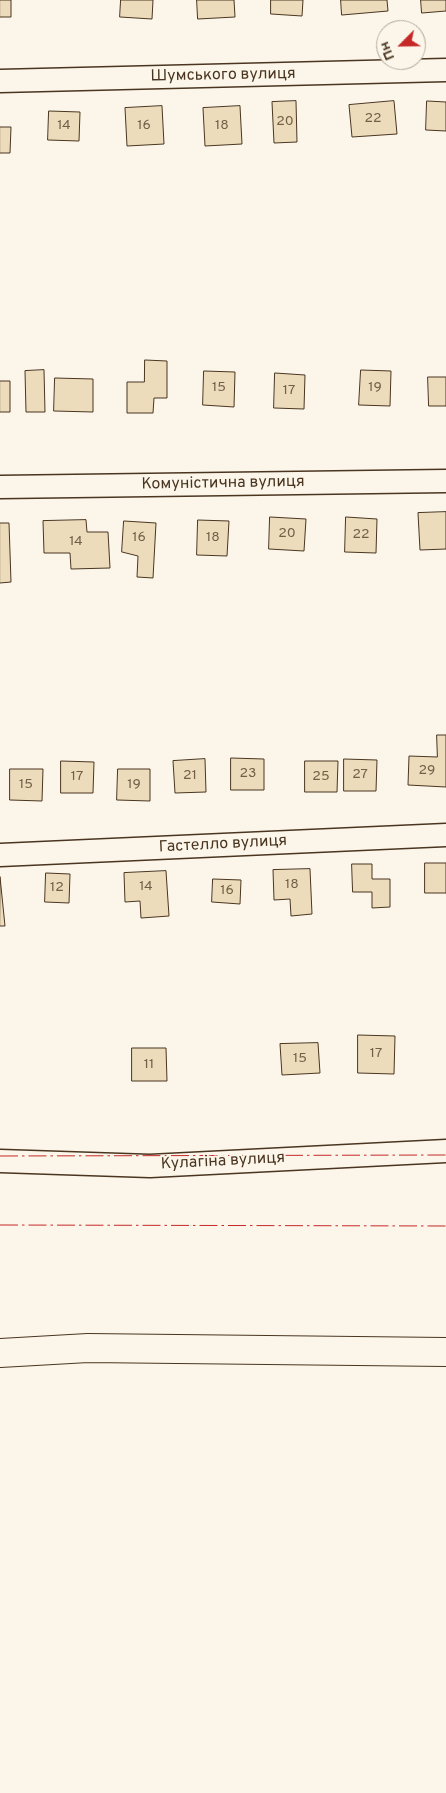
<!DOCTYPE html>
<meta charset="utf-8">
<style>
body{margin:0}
#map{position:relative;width:446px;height:1793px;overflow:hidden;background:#fbf6e9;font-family:Overpass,sans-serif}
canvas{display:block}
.north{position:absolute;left:376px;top:20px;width:50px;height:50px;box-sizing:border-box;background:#fbf6e9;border:1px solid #b4a999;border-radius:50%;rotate:247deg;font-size:14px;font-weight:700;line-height:20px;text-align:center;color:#4a3520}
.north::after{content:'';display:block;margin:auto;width:18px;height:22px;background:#c62828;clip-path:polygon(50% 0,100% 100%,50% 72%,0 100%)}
</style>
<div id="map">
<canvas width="446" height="1793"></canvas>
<div class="north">Пн</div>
</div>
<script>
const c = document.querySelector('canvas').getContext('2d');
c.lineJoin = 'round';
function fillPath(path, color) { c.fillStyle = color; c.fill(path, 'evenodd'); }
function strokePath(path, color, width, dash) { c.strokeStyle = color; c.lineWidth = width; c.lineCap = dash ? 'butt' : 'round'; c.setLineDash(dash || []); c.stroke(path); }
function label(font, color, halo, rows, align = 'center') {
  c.font = font + ' Overpass,sans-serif'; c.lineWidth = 4; c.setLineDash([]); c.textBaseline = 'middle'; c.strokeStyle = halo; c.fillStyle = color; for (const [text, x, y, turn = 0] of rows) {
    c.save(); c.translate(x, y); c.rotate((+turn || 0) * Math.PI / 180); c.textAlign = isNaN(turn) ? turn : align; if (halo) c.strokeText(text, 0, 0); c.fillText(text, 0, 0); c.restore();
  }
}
const building = new Path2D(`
 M0,0h11v17h-11z
 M121,0h32l-1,19 -32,-2z
 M197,0h37l1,17 -37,2z
 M271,0h32l-1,16 -31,-2z
 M341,0h46l1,11 -46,4z
 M421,0h25v11l-24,2z
 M296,101l1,41 -23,1 -2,-41z
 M394,101l3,33 -45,3 -3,-32z
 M427,101l19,1v29l-20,-1z
 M162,106l2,38 -37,2 -2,-38z
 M240,106l2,38 -37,2 -2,-38z
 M49,111l31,1 -1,29 -31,-1z
 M0,127h11l-1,26h-10z
 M145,360l22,1v37h-13l-1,15h-26v-31h17z
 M44,370l1,42h-19l-1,-41z
 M361,370l30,1 -1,35 -31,-1z
 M204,371l31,1 -1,35 -31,-2z
 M275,373l30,2 -1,34 -30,-1z
 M428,377h18v29h-17z
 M55,378l38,1v33l-39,-1z
 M0,381h10v31h-10z
 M446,512v37l-26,1 -2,-37z
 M270,517l36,2 -2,32 -35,-2z
 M346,517l31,2 -1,34 -31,-1z
 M86,520l1,12h21l2,36 -39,1 -1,-16h-26l-1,-32z
 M198,520l31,1 -2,35 -30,-1z
 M124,521l32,2 -3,55 -16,-1 1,-21 -16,-4z
 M0,523h9l2,59 -11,1z
 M437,735h9v52l-38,-2 1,-29 28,1z
 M231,758l33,1v31h-33z
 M205,759l1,33 -31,1 -2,-32z
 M344,759l33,1 -1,31h-32z
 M61,761l33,1 -1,31h-32z
 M305,761h33l-1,31h-32z
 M10,769h33l-1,32 -32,-1z
 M118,769h32v32l-33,-1z
 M425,863h21v30h-21z
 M352,864h20v15h18v28l-18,1v-16h-19z
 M310,869l2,45 -21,2 -1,-17 -16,1 -1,-30z
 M166,871l3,45 -28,2 -1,-17 -15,1 -1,-29z
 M46,873l24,1 -1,29 -24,-1z
 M0,877l5,49h-5z
 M213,879l28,1 -1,24 -28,-2z
 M358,1035l37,1 -1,38 -36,-1z
 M318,1043l2,30 -38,2 -2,-31z
 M132,1048h34l1,33h-35z`);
fillPath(building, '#ecdcbc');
strokePath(building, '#4a3520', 1);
const street = new Path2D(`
 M0,81l446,-11
 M0,487l446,-6
 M0,855l446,-20
 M0,1161l150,5 296,-15`);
const secondary = new Path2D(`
 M0,1353l88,-5 358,4`);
strokePath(street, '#4a3520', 25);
strokePath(secondary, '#4a3520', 30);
strokePath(street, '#fbf6e9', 22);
strokePath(secondary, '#fbf6e9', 28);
strokePath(new Path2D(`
 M0,1156l446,-1
 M0,1225l446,1`), '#c62828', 1, [18, 4, 2.5, 4]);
label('14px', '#725f47', null, [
 ["22",373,119],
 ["20",285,122],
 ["14",64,126],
 ["16",144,126],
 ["18",222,126],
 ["15",219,388],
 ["19",375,388],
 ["17",289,391],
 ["20",287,534],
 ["22",361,535],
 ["16",139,538],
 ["18",213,538],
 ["14",76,542],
 ["29",427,771],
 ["23",248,774],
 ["27",360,775],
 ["21",190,776],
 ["17",77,777],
 ["25",321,777],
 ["15",26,785],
 ["19",134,785],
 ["18",292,885],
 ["14",146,887],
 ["12",57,888],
 ["16",227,891],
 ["17",376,1054],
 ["15",300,1059],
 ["11",149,1065]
]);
label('16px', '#4a3520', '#fbf6e9', [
 ["Шумського вулиця",223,76,-1],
 ["Комуністична вулиця",223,484,-1],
 ["Гастелло вулиця",223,845,-3],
 ["Кулагіна вулиця",223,1162,-3]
]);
</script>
